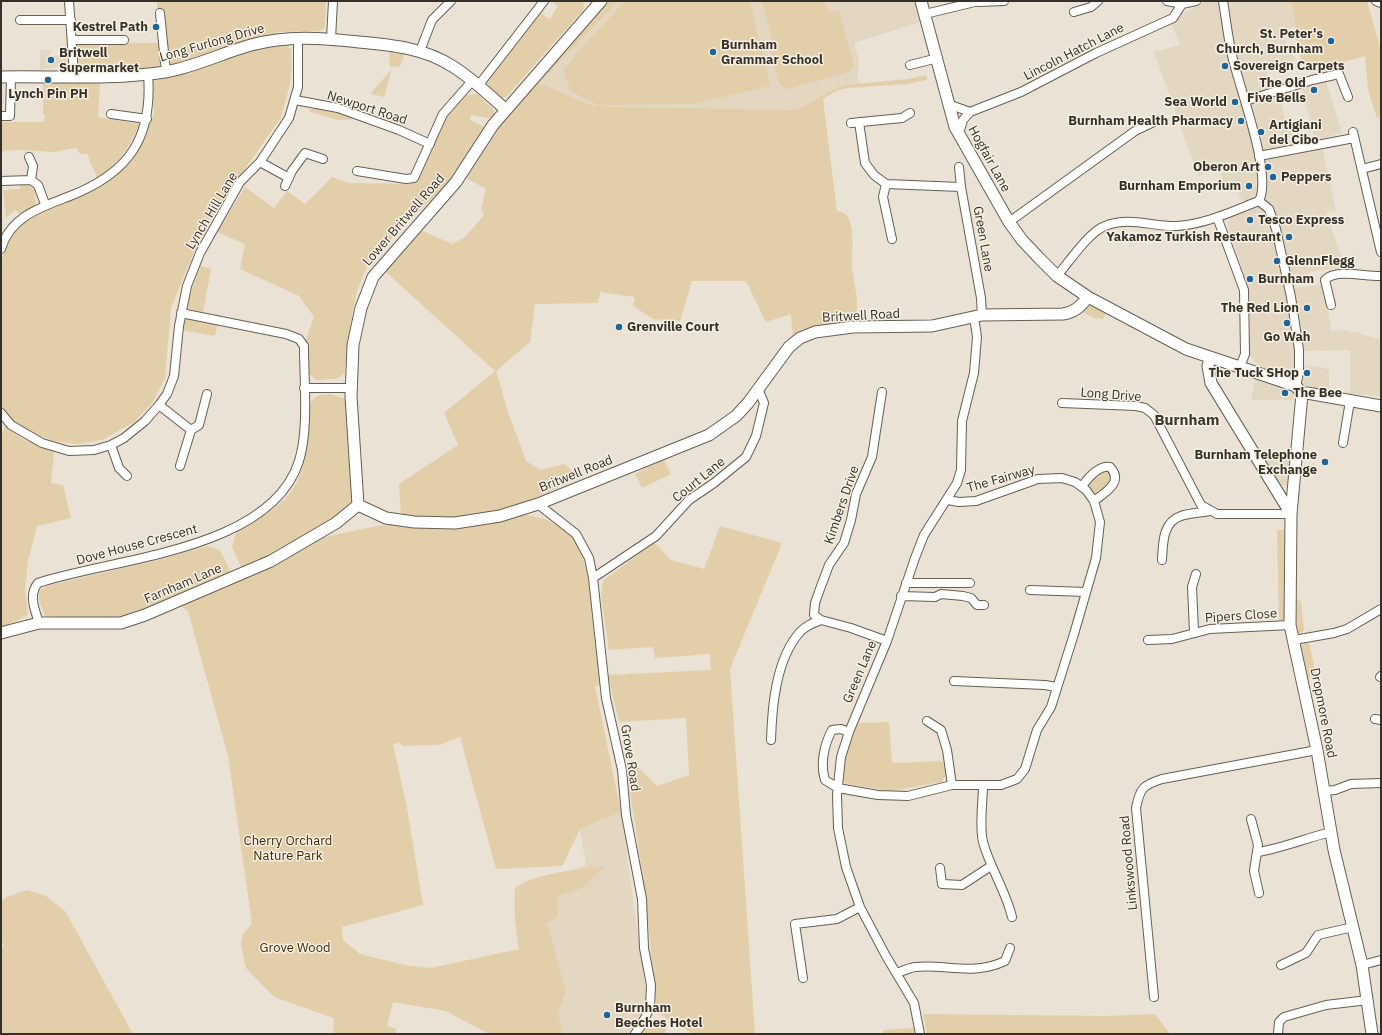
<!DOCTYPE html>
<style>
body{margin:0}
#map{position:relative;width:1382px;height:1035px;overflow:hidden;background:#eae2d4;font-family:"IBM Plex Sans",sans-serif}
canvas{display:block}
.frame{position:absolute;inset:0;border:2px solid #34312b;pointer-events:none}
</style>
<div id="map">
<canvas width="1382" height="1035"></canvas>
<div class="frame"></div>
</div>
<script>
const c = document.querySelector('canvas').getContext('2d');
c.lineJoin = 'round';
function fillPath(path, color) { c.fillStyle = color; c.fill(path, 'evenodd'); }
function strokePath(path, color, width, dash) { c.strokeStyle = color; c.lineWidth = width; c.lineCap = dash ? 'butt' : 'round'; c.setLineDash(dash || []); c.stroke(path); }
function label(font, color, halo, rows, align = 'center') {
  c.font = font + ' "IBM Plex Sans",sans-serif'; c.lineWidth = 3; c.setLineDash([]); c.textBaseline = 'middle'; c.strokeStyle = halo; c.fillStyle = color; for (const [text, x, y, turn = 0] of rows) {
    c.save(); c.translate(x, y); c.rotate((+turn || 0) * Math.PI / 180); c.textAlign = isNaN(turn) ? turn : align; if (halo) c.strokeText(text, 0, 0); c.fillText(text, 0, 0); c.restore();
  }
}
fillPath(new Path2D(`
 M619,1h296l6,21 -67,21 5,18 -2,19 4,4 -25,4 -34,19 -10,3 -199,-4 -55,-23z
 M1205,1h86l4,26 -15,4 15,28 -7,3 1,6 -14,4 -1,-4 -6,1 -1,3 4,15 8,6 7,29h4l2,14 -4,1 2,4 24,-5 -12,-48 24,-7 16,52 -31,8 1,7 10,-2 14,65 -10,1 19,55 -36,5 1,4 -16,8v4l27,-3 6,18 4,28 18,-1v2h10l1,2 21,5v57l-31,-2v-44l-48,1 2,15 6,-1 19,4v22l-25,-6 -13,-9 -31,-8 -10,-13 -2,-68 -21,-64 7,-11 18,-6 -11,-7 -4,-10 -5,2 -3,-8 -4,2 -6,-17 -21,8 -44,-124 26,-7 -10,-24z
 M40,50h11v6l15,-1 1,10 -27,5z
 M1256,377l39,14 -1,9h-43z
 M1291,459l-2,21 -2,5 -7,1 -16,-26z
 M621,812l26,188 -11,29 -7,5h-95l-11,-144 63,-25 -6,-36z`), '#e3d7c2');
fillPath(new Path2D(`
 M157,1h169l-1,26 -5,4 -43,1 -2,3 -101,31 -8,-1 -4,-54 -5,-2z
 M546,1h37l1,8 -79,89 -9,1 -12,-11 1,-7 55,-72 4,1 -2,4 8,5 8,-13 -7,-5 -4,5z
 M604,1h15l-80,82 54,23 199,4 10,-3 34,-19 11,-3 60,-6 19,-4 1,5 -20,4 -59,4 -12,3 -13,8 14,112 9,3c10,14 5,36 6,52 1,15 6,29 5,44l-7,9 -57,22 -2,-27 -25,8 -20,-41h-54l-12,40 -27,-2 -20,-13 2,-9 -35,-5 -2,11 -63,1 -5,38 -34,29 12,41 18,49 14,9 25,-6 13,14c-30,14 -59,29 -91,36 -28,6 -58,4 -86,3l-2,-33 59,-39 -14,-32 51,-42 -117,-106 36,-38 38,17 13,-7 19,-22 -3,-6 5,-20 -20,-11 28,-46z
 M625,1h125l20,85 -77,18 -95,1 -28,-14 -7,-21 27,-32z
 M762,1h63l3,12 11,-3 15,55 -3,6 -63,18 -9,-5 -9,-35 4,-1z
 M1291,1h76l14,49v66l-4,2 -9,-28 -3,-34 -57,16 -8,-16z
 M74,42l85,1 3,23 -20,3 -67,-1z
 M285,44l6,5c2,28 -2,43 -11,70l-76,108 -33,81 -6,70 -12,24 -19,20 -32,18 -25,4 -23,-3 -29,-11 -22,-18 -2,-4v-145l6,-23 17,-23 73,-29 26,-19 18,-25 13,-31 -2,-34 103,-30z
 M389,51l16,2 -5,13 -10,1z
 M392,69l-8,28 -12,-3 -1,-1z
 M43,82h57l-2,35 42,7c-10,22 -22,41 -43,54l-10,-24h-7l-3,-6 -24,4 -31,-2 -21,1v-29h43l1,-7h-2z
 M477,94l16,15 2,8 -1,2 -23,-4 -1,5 14,7 -30,52 -49,45 -37,40 -11,27 -6,29 -7,54 -8,5 -20,1 -9,-8 -2,-30 9,-25 -15,-21 -59,-27 5,-25 -28,-12 28,-45 29,21 13,-17 18,13 27,-27 17,6 63,1 34,-71 15,-18z
 M316,107l45,12 -23,1 -30,-9z
 M20,183l9,2 6,5 1,14 -16,10 -5,-4 -9,8 -3,-28 17,-1z
 M200,266l11,3 -8,43 -15,-3v-7z
 M1096,305l11,6 -4,8 -9,-1 -13,-7 5,-5z
 M185,318l33,5 -3,13 -33,-6z
 M331,394l27,10 4,70 -6,29c-28,20 -81,63 -115,64l-9,-20 4,-14c18,-11 42,-24 54,-40 11,-14 16,-36 18,-52 1,-12 -4,-30 4,-40 5,-7 11,-6 19,-7z
 M5,426l18,13 31,12 -3,32 12,2 8,33 -34,8 -9,35 -3,28 3,26 -27,14v-192z
 M664,459l7,15 -29,14 -7,-14z
 M1108,470l4,5 1,6 -13,12 -5,1 -7,-5 1,-7 13,-11z
 M1298,504l-3,93 6,5 3,28 -2,3h-4l-2,-3 -3,-34z
 M520,514c18,2 40,8 52,23 22,29 26,110 31,148l-8,1 26,126 -41,17 -18,37 -66,3 -36,-132 -21,8 -37,1 -2,-3 -7,1 14,64 16,97 -81,22 1,13 17,14 44,11 27,3 88,-19c-4,-21 -5,-39 -4,-61 17,-14 67,-20 89,-21l-20,20 -26,9 -1,9 1,12 -11,6 19,69 -8,20 4,22h-73l-43,-23 -53,-9 -6,24 9,3v5h-62l-1,-16 -59,-21 -28,-29 -5,-23 2,-11 9,-10 -24,-168 -40,-145 -7,-5 33,-15 105,-53 68,-14 31,4 43,-1z
 M720,526l62,17 -52,126 25,365h-62l-36,-21c-7,-83 -17,-164 -31,-245l12,-1 19,19 32,-11 -3,-57 -67,4 -11,-47 103,-5 -1,-16 -55,4 -2,-11 -44,3 -8,-54 2,-15 51,-39 17,18 33,9z
 M1277,530h8l1,89 -3,3 -4,-2z
 M207,546l13,4 12,25 -114,46 -73,-5 -6,-16v-9l7,-5 112,-26z
 M1307,642l3,3 5,28 -2,4 -4,1 -3,-3 -6,-29z
 M889,722l3,41 51,-2 3,13 -4,8 -52,9 -46,-8c-6,-20 7,-42 14,-60z
 M27,890l19,6 19,15 68,123h-132v-86l3,-3 -3,-4v-38l5,-6z
 M923,1014l182,2 50,-2 15,20h-243z
 M650,1020l16,8 -1,6h-25z
 M914,1028l1,6h-32v-4z`), '#e3ceaa');
const street = new Path2D(`
 M69,1l5,75
 M1167,1l15,3 14,-3
 M1223,1c3,18 5,37 9,54 7,33 41,119 27,146l10,8 7,20 15,68 8,53v23l-3,13
 M1376,1l5,2
 M979,2l25,-1
 M1074,12l17,-5 7,-6
 M160,13l6,59
 M925,14l54,-13
 M20,20h51
 M331,39l2,-38
 M73,40h51
 M420,51l12,-31 19,-19
 M910,65l28,-7
 M478,86l66,-85
 M295,100l43,8 61,22 31,14
 M1245,101l67,-21 27,-6 9,23
 M948,104l22,8
 M111,114l36,5
 M1,116h9l1,-39
 M859,122l6,41 9,12 12,9 75,3
 M851,123l51,-5 8,-5
 M1353,132l28,120
 M959,134l4,-14 7,-8 51,-20 75,-39 77,-35 9,-14
 M1259,156l95,-18
 M29,157l4,9 -2,14 7,5 7,19
 M260,162l29,16
 M959,167l2,20 20,111 1,17
 M1362,169l19,-5
 M357,171l49,8 8,-1 29,-64 29,-33
 M1,181l30,-1
 M886,184l-3,13 9,42
 M285,186l7,-15 13,-18 18,6
 M1217,217l27,73 1,64 -5,13
 M1009,222l126,-91 23,-11
 M1,249c9,-33 41,-42 69,-53 59,-23 83,-58 78,-122
 M1057,276c12,-14 32,-44 48,-50 24,-10 48,1 72,0 29,-2 56,-15 82,-25
 M1331,305l-6,-25c11,-12 41,-3 56,-4
 M304,388h47
 M882,392l-10,65 -16,37 -5,26 -7,23 -15,22 -9,24 -5,14 -1,12 7,5 30,8 36,13
 M1062,403l74,3 9,2 9,7 47,90 16,9h74
 M159,405l32,25
 M1,413l10,12 31,18 27,8 25,-1 17,-5 13,-7 21,-17 14,-16 8,-11 7,-18 5,-50 8,-40 13,-33 40,-71 20,-20 29,-44 9,-31v-50
 M1343,443l7,-42
 M111,445l8,23 8,8
 M180,466l11,-36 8,-5 8,-31
 M1082,486c6,-8 17,-21 28,-19 14,15 -4,25 -16,34
 M538,504l38,30 13,24 4,20 13,120 16,72 4,45 16,84 2,49 7,37 -1,22 -9,19 -6,8
 M1162,560c1,-15 0,-38 19,-44 8,-3 19,-3 28,-5
 M593,578l63,-42 33,-36 25,-17 32,-26 10,-21 8,-33 -5,-12
 M906,583h64
 M1030,590l56,2
 M901,596l34,1 6,-3 22,2 8,2 6,7h7
 M39,623c-4,-13 -11,-28 -1,-40 75,-25 233,-32 261,-122 10,-32 5,-80 5,-115l-5,-7 -13,-5 -105,-21
 M1194,632l-2,-45 4,-13
 M1148,640l24,-1 38,-10 80,-4
 M1294,640l40,-7 13,-4 34,-20
 M1380,677l1,-1
 M954,681l91,4 11,2
 M1375,719l6,1
 M927,721l14,9 6,20 5,35
 M849,732l-8,-3 -9,1c-8,15 -12,34 -7,50l13,8 40,7 30,1 44,-11h49l16,-6 8,-10 12,-39 14,-23 23,-73 22,-76 4,-36 -6,-21 -8,-11 -11,-8 -13,-4 -24,1 -62,22 -17,1 -11,-2
 M771,740c1,-34 5,-81 29,-108 5,-6 13,-9 21,-12
 M983,785c0,18 -4,39 0,57 7,26 23,49 29,75
 M1323,791l12,-1 16,-6 30,-1
 M1251,819l7,26 -4,26 5,22
 M1258,852c25,-4 48,-14 73,-20
 M940,868l2,16 20,1 29,-19
 M1281,965l25,-12 12,-18 35,-8
 M1362,965l19,-5
 M897,973c5,-2 12,-5 18,-6 32,-3 58,9 90,-6l5,-13
 M803,978l-8,-54 42,-5 23,-12
 M1154,997l-18,-189c4,-20 7,-23 26,-29l155,-29
 M920,1034l-6,-31 -28,-47 -26,-49 -14,-40 -8,-39 -1,-33 4,-38 8,-25 38,-91 28,-83 9,-23 33,-52 4,-13 1,-49 12,-48 3,-36 -3,-20
 M1278,1034l1,-12 5,-5 42,-12 42,-5`);
const secondary = new Path2D(`
 M921,1l34,126 54,95 13,18 17,18 18,18 31,21 98,52 110,37 6,8
 M1,77c54,-1 110,3 164,-5 30,-5 57,-19 86,-27 37,-10 71,-7 108,-3 33,3 65,6 93,24 20,12 37,29 54,44
 M1210,358l-2,8 3,17 80,131
 M1302,394l-11,120 -1,111 27,125 17,100 28,115 10,69
 M1302,394l5,-1 74,13
 M358,505l28,13 28,4 41,1 45,-7 38,-12 171,-69 27,-19 12,-13 41,-56 11,-9 15,-6 38,-5 79,-1 50,-11 81,-1c12,-2 17,-7 25,-17
 M358,505l-7,-109 2,-51 8,-37 12,-31 83,-95 37,-57 108,-124
 M1,633l38,-10h82l24,-8 126,-54 65,-38 22,-18`);
strokePath(street, '#665f53', 10);
strokePath(secondary, '#665f53', 13);
strokePath(street, '#fff', 8);
strokePath(secondary, '#fff', 11);
for (const [x, y, r, color] of [
 [156,27,4,"#1f6599"],
 [1331,41,4,"#1f6599"],
 [713,52,4,"#1f6599"],
 [51,60,4,"#1f6599"],
 [1225,66,4,"#1f6599"],
 [48,80,4,"#1f6599"],
 [1314,90,4,"#1f6599"],
 [1235,102,4,"#1f6599"],
 [1241,121,4,"#1f6599"],
 [1261,132,4,"#1f6599"],
 [1268,167,4,"#1f6599"],
 [1273,177,4,"#1f6599"],
 [1249,186,4,"#1f6599"],
 [1250,220,4,"#1f6599"],
 [1289,237,4,"#1f6599"],
 [1277,261,4,"#1f6599"],
 [1250,279,4,"#1f6599"],
 [1307,308,4,"#1f6599"],
 [1287,323,4,"#1f6599"],
 [619,327,4,"#1f6599"],
 [1307,373,4,"#1f6599"],
 [1285,393,4,"#1f6599"],
 [1325,462,4,"#1f6599"],
 [607,1015,4,"#1f6599"]
]) { const dot = new Path2D(); dot.arc(x, y, r, 0, 2 * Math.PI); c.fillStyle = color; c.fill(dot); strokePath(dot, '#f7efe1', 1.5); }
label('bold 13px', '#34312b', '#f7efe1', [
 ["Kestrel Path",148,27],
 ["St. Peter's",1323,34],
 ["Church, Burnham",1323,49],
 ["Burnham",721,45,"left"],
 ["Grammar School",721,60,"left"],
 ["Britwell",59,53,"left"],
 ["Supermarket",59,68,"left"],
 ["Sovereign Carpets",1233,66,"left"],
 ["The Old",1306,83],
 ["Five Bells",1306,98],
 ["Lynch Pin PH",48,94,"center"],
 ["Sea World",1227,102],
 ["Burnham Health Pharmacy",1233,121],
 ["Artigiani",1269,125,"left"],
 ["del Cibo",1269,140,"left"],
 ["Oberon Art",1260,167],
 ["Peppers",1281,177,"left"],
 ["Burnham Emporium",1241,186],
 ["Tesco Express",1258,220,"left"],
 ["Yakamoz Turkish Restaurant",1281,237],
 ["GlennFlegg",1285,261,"left"],
 ["Burnham",1258,279,"left"],
 ["The Red Lion",1299,308],
 ["Grenville Court",627,327,"left"],
 ["Go Wah",1287,337,"center"],
 ["The Tuck SHop",1299,373],
 ["The Bee",1293,393,"left"],
 ["Burnham Telephone",1317,455],
 ["Exchange",1317,470],
 ["Burnham",615,1008,"left"],
 ["Beeches Hotel",615,1023,"left"]
], 'right');
label('13px', '#34312b', '#f7efe1', [
 ["Long Furlong Drive",212,43,-16],
 ["Lincoln Hatch Lane",1074,52,-27],
 ["Newport Road",367,108,18],
 ["Hogfair Lane",989,159,61],
 ["Lynch Hill Lane",212,211,-59],
 ["Lower Britwell Road",404,220,-49],
 ["Green Lane",983,239,80],
 ["Britwell Road",861,316,-3],
 ["Long Drive",1111,395,4],
 ["Britwell Road",576,474,-22],
 ["The Fairway",1001,479,-16],
 ["Court Lane",699,480,-39],
 ["Kimbers Drive",842,505,-71],
 ["Dove House Crescent",137,545,-15],
 ["Farnham Lane",183,584,-23],
 ["Pipers Close",1241,616,-4],
 ["Green Lane",860,672,-67],
 ["Dropmore Road",1323,713,79],
 ["Grove Road",630,758,81],
 ["Linkswood Road",1129,863,-95]
]);
label('13px', '#3f2d0a', '#f7efe1', [
 ["Cherry Orchard",288,841],
 ["Nature Park",288,856],
 ["Grove Wood",295,948]
]);
label('bold 15px', '#3b3429', '#f7efe1', [
 ["Burnham",1187,421]
]);
</script>
